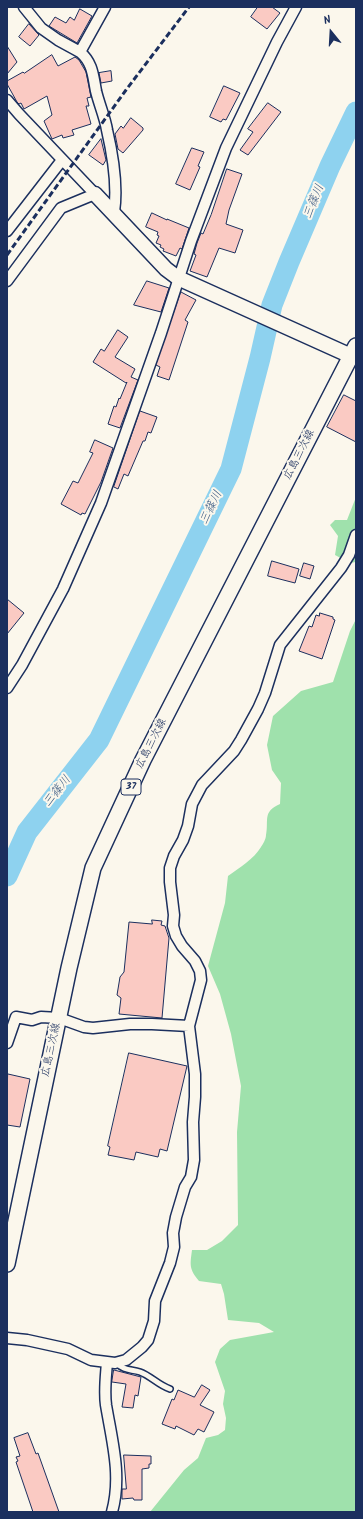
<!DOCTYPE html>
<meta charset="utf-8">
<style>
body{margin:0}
#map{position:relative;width:363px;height:1519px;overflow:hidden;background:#fbf7ec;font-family:Kalam,sans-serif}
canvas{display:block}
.frame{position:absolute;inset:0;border:8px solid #1b2f5e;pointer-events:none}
.north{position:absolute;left:311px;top:12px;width:40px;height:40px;-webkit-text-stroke:3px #fbf7ec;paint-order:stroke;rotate:342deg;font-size:11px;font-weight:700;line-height:16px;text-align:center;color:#1b2f5e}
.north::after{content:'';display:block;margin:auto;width:14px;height:18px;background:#1b2f5e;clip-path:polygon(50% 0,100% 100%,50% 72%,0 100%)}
</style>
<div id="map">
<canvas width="363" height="1519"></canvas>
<div class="frame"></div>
<div class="north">N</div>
</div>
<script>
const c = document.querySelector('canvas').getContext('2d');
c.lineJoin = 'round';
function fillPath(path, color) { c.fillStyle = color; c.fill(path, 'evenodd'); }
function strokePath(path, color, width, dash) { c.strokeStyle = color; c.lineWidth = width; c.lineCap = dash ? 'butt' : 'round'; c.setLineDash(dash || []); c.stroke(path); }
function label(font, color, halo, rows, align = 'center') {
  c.font = font + ' Kalam,"Klee One",sans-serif'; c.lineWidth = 4; c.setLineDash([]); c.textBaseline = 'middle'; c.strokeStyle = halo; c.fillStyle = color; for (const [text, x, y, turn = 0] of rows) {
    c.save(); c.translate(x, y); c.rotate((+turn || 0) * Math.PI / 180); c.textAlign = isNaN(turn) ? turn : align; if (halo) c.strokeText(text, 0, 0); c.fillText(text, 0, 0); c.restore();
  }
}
fillPath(new Path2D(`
 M356,497v65l-6,1 -15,-8 3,-19 -8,-11 5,-5h12z
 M356,619v893h-206l34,-42 14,-12 8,-20 12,-3 7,-5 1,-12 -3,-14 2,-13 -10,-29 5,-13 10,-9 44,-8 -15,-9 -31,-3 -4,-26 -3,-10 -22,-3c-10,-12 -9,-16 -7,-31h15l15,-9 16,-16 -1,-93 4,-46 -10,-52 -11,-40 -12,-28 17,-63 3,-27c11,-8 26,-17 33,-29 2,-3 5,-8 5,-12 3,-15 -4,-23 14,-31l1,-21 -9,-13 -5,-25 6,-29 28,-25 32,-9 17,-51z`), '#9fe1ac');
strokePath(new Path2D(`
 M7,876l20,-44 72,-92 132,-271 29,-111 12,-53 17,-43 41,-96 26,-54`), '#8ed2ef', 21);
const building = new Path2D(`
 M258,7h14l8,6 -13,16 -16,-12z
 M80,9l12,7 -15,27 -28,-17 6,-9 11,6 4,-6 4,3z
 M29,24l10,11 -9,11 -11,-9z
 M7,46l10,16 -10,12z
 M52,55l6,11 17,-9 4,3 7,12 5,25 -4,1 2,8h-3l5,18 -19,6 2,5 -11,3 -1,-3 -10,4 -8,-18 8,-6 -5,-19 -23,13 -3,-6 -2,1 -2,-2 -10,-18v-3l16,-9 1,1z
 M111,71l1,10 -11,2 -2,-10z
 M224,86l16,7 -14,27 -3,-1 -2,3 -11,-5z
 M268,103l13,9 -33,43 -8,-5 13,-18 -5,-3z
 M131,118l12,10v2l-20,23 -5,-4 -3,-15 6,-8 2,2z
 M101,139l5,21 -3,5 -14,-10z
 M192,148l12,4 -6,14 2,1 -10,23 -14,-6z
 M227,169l15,5 -13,36 -3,14 17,6 -8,23 -16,-5 -12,29 -17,-6 6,-16 -2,-1 3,-11 4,-10 2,1 8,-19z
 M152,213l15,7v-1l22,9 -7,21 -2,-1 -4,8 -13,-5 1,-2 -4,-2 1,-2 -5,-2 3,-7 -2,-1 1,-3 -12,-5z
 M147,281l22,7 -8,24 -27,-7z
 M181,292l15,8 -11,20 3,2 -19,58 -12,-4 3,-9 -4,-2z
 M118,330l10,7 -13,20 20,12 -4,8 7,3 -18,48 -12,-4 6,-18 2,1 3,-9 1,1 7,-17 -1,1 -33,-21 8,-13 3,2z
 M344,395l12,6v41l-29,-15z
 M140,411l17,6 -6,16 -3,-1 -3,9h-2l-15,35 -4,-2 -6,15 -4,-2z
 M95,440l18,8 -12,34 -16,32 -3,-1 -1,2 -20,-11 12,-23 5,2 15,-30 -3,-1z
 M272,561l27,8 -4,14 -27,-7z
 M304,563l10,3 -4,13 -10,-3z
 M7,599l17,14 -17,21z
 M320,613l13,4v2l2,1 -13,39 -23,-8 10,-25 3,1 4,-12 3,1z
 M152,920l10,1 -1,4 4,1 4,12 -7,80 -43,-4 2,-16 -4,-3 3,-18 4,-5 5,-50 23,2z
 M129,1053l58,13 -20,85 -7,-2 -2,8 -22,-5 -2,8 -26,-5 2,-8 -2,-1z
 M8,1074l22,5 -10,48 -13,-2z
 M114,1370l27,7 -3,19 -3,-1 -2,13 -11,-1 4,-23 -14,-2z
 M202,1385l8,5 -10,15 14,7 -10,20 -6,-3 -4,6 -18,-9 -1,3 -13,-5 10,-25 2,1 4,-10 16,7z
 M28,1433l8,21 2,-1 21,59h-26l-17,-50 2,-1 -2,-4 4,-1 -6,-18z
 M124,1455l27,1v8h-2v4l-7,1v31h-8l-1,-2 -11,1v-10h4z`);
fillPath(building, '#facac3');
strokePath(building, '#1b2f5e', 1);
const lane = new Path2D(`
 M117,1363c7,8 14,6 23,9 11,4 18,13 30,17`);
const street = new Path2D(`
 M24,7l17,21 17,12 22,12
 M105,7l-25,45c13,11 13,24 16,39 3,13 9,26 11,39 6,26 11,56 7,82
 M7,100l12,14 76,80 -34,14 -54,73
 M7,231l55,-71
 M7,688l15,-23 41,-76 38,-86 60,-170 30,-92 35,-93 51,-106 19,-35
 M7,1043l9,-26 16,3 9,-3 18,1 25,9 9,1 37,-4h22l37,2
 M7,1338l20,2 41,9 23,11 24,3 11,-3 16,-13 6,-7 6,-19 1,-20 15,-38 4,-16 -1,-14 3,-16 9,-30 6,-10 3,-17 -1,-38 2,-25v-23l-6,-48 12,-46 -1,-9 -5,-10 -13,-15 -6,-10 -3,-10 1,-11 -4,-33v-14l4,-12 9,-16 5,-14 4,-22 10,-19 32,-34 7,-11 17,-31 7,-16 15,-48 61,-77 8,-13 7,-20
 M107,1362c-1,14 -3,29 -1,43 6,36 16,71 6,107`);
const secondary = new Path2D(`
 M95,194l71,75 12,9 173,78`);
const primary = new Path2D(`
 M7,1264l62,-296 24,-100 50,-108 213,-414`);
strokePath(lane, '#1b2f5e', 8);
strokePath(street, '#1b2f5e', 13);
strokePath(secondary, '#1b2f5e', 17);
strokePath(primary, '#1b2f5e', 18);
strokePath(lane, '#fbf7ec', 5);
strokePath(street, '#fbf7ec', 10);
strokePath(secondary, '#fbf7ec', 14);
strokePath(primary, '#fbf7ec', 15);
strokePath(new Path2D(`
 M7,255l119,-165 63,-83`), '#1b2f5e', 3, [6, 3]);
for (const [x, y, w] of [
 [131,787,20]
]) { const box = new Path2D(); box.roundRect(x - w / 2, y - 8, w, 16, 3); c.fillStyle = '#fbf7ec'; c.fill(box); strokePath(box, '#1b2f5e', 1); }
label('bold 10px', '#1b2f5e', null, [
 ["37",131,787]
]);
label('11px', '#1b2f5e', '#fbf7ec', [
 ["広島三次線",300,455,-63],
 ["広島三次線",152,744,-63],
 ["広島三次線",52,1050,-78]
]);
label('italic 12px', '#385882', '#fbf7ec', [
 ["三篠川",315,202,-68],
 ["三篠川",212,508,-64],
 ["三篠川",58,792,-51]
]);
</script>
